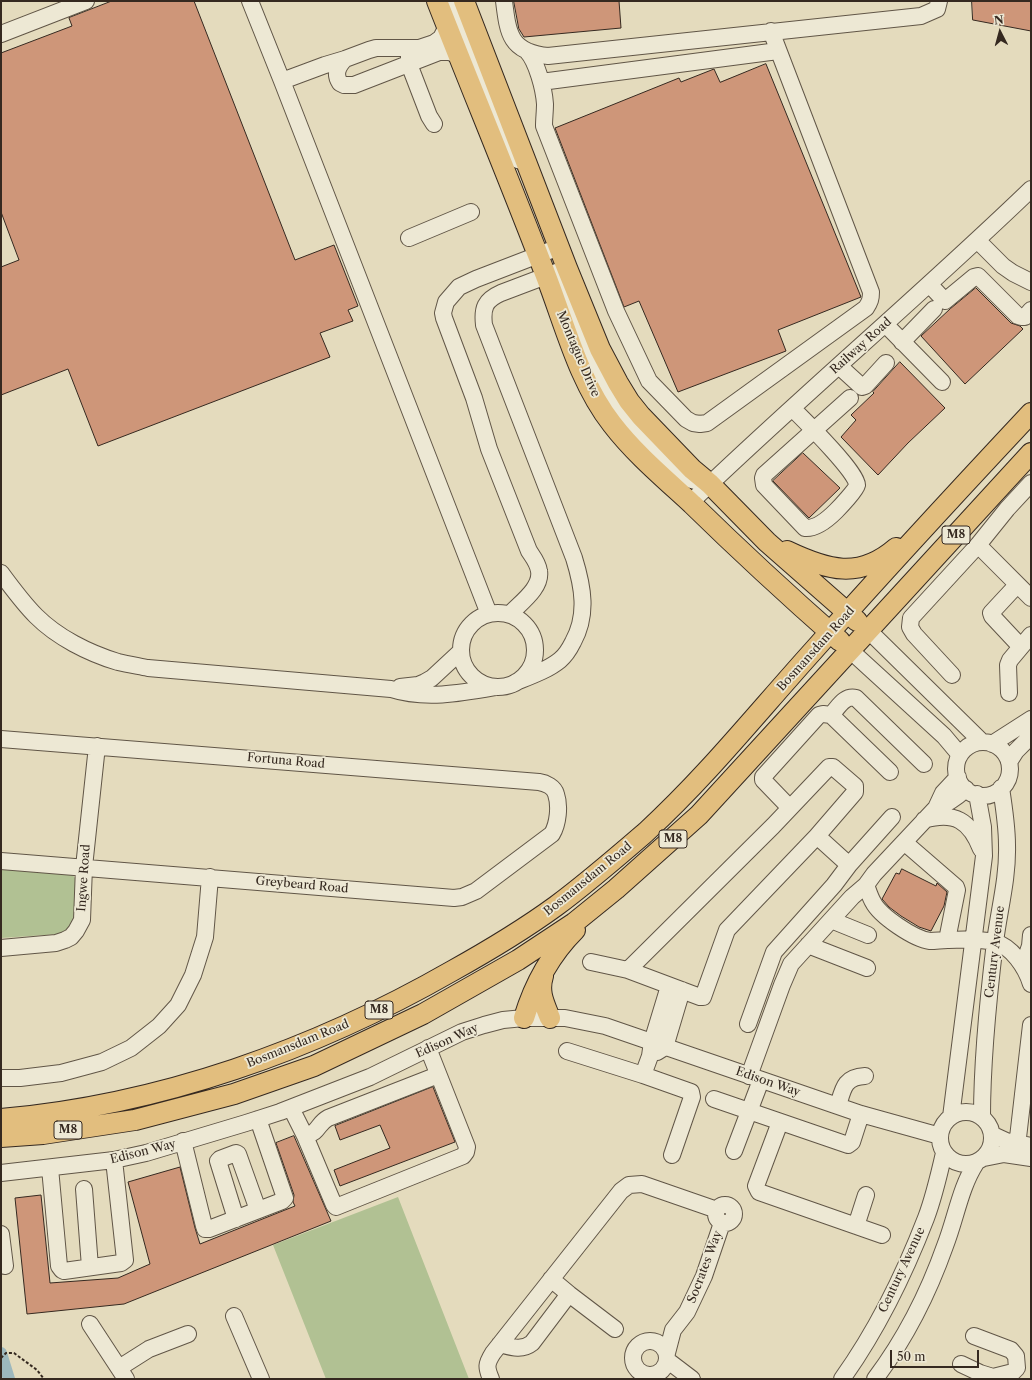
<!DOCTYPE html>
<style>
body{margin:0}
#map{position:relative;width:1032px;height:1380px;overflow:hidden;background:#e4dbbd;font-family:"Libre Caslon Text",serif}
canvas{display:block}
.frame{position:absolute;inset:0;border:2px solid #352920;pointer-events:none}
.north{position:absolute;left:980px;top:12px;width:40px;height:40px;-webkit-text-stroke:3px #ede8d4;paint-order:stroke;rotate:354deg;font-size:11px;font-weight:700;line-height:16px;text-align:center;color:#352920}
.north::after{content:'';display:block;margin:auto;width:14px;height:18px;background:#352920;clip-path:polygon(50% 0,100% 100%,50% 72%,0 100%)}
.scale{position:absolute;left:890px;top:1350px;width:89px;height:18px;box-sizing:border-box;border:2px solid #352920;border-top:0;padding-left:5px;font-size:12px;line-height:14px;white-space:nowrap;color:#352920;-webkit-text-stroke:3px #ede8d4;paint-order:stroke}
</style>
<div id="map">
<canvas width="1032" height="1380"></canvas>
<div class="frame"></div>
<div class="north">N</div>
<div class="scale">50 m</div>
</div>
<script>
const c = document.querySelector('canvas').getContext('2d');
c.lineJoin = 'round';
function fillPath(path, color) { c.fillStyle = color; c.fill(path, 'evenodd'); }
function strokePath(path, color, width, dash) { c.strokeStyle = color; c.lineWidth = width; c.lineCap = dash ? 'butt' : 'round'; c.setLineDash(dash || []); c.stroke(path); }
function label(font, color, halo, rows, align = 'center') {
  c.font = font + ' "Libre Caslon Text",serif'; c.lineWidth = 3.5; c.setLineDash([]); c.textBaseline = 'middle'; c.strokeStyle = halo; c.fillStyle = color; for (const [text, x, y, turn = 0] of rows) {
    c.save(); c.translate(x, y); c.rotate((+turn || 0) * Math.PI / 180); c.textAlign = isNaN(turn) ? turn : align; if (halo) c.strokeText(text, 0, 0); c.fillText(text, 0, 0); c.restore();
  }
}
fillPath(new Path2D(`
 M1,867l70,6 8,10 -1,34 -7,10 -11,7 -59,4z
 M398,1197l71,182h-143l-53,-134z`), '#b1c193');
strokePath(new Path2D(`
 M1,1353l8,26`), '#9db8bd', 12);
const building = new Path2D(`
 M112,1h82l101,259 39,-15 24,61 -10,4 5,11 -33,12 10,24 -232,89 -30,-77 -67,26v-128l18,-7 -18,-48v-159l71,-27 -3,-8z
 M514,1h105l2,27 -97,9 -5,-8z
 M972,1h59v30l-58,-11z
 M766,64l95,233 -83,33 8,21 -108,41 -39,-91 -15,6 -69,-179 124,-50 2,4 33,-13 6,13z
 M976,288l35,35 9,3 3,3 -58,55 -44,-48 29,-27z
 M900,362l45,46 -37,35 -30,32 -37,-38 15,-17 -5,-5 23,-22 -1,-1z
 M803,453l37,35 -31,30 -36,-37z
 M902,869l34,17 1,-3 10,9 -3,14 -13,25 -12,-4 -18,-11 -12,-9 -7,-8 14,-26 3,1z
 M433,1087l22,55 -115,44 -6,-16 56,-22 -10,-23 -40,15 -5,-14z
 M294,1136l37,85 -207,83 -97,10 -12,-116 26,-3 9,88 68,-5 32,-14 -22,-82 52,-15 15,61 5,16 95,-38 -2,-4 1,-7 -18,-52z`);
fillPath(building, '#ce9679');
strokePath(building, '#352920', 1);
const minor = new Path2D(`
 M250,1l32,80 207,533
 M452,1l60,153 6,6 7,2
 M504,1c4,33 6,51 44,55l373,-40 16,-7 2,-8
 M1,34l85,-33
 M527,51c10,11 17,38 18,53 0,7 -1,15 -1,22l72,185 33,70 37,38 7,4 7,1 7,-1 159,-115c4,-6 5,-9 5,-16l-100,-261
 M409,53v11l20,52 5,8
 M345,59c-7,7 -11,15 -5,24l4,2h10l85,-33h10l9,3
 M282,81l43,-16 20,-6 24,-9 7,-2h43l15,-5 7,-5 6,-12
 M541,82l237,-31
 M409,238l62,-26
 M977,240l26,26 10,7 18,9
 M929,284l16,17 29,-24 4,-1 40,40 3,1h4l6,-7
 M885,324l57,58
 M902,342l32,-33
 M839,366l23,21 3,-1 21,-23
 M792,408c11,11 66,65 65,77 -1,5 -17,22 -21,26 -8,8 -20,18 -31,17l-41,-43 -1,-7 1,-3 86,-77
 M690,503c111,-107 230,-207 341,-314
 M978,545l53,53
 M1,573c11,15 22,30 35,43 21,21 52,37 82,46 9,2 20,4 30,6l243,21c34,11 71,4 105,-2
 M1017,585l-26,28 1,3 29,31
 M461 650a37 37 0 1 1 74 0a37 37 0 1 1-74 0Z
 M510,614c10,-11 32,-26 29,-43 -1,-8 -6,-14 -10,-20l-40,-102 -15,-51 -30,-80 -1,-5 3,-11 13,-15 17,-8 83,-32
 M869,631l113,111
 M851,651l93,85 16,19
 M952,675l-38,-41 -4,-7 1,-9 67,-73 29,-36 24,-26
 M516,682c15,-6 32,-12 44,-22 6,-5 10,-12 13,-18 15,-27 10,-55 1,-84l-90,-233c-2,-17 1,-25 17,-32l66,-25 -3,20 12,33 24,58 11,23 13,19 39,40 20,17 25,6
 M400,687l18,-2 7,-3 7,-4 28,-26
 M1009,693l-1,-28 2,-5 21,-25
 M831,715l59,57
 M1,739l538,43c7,1 15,5 17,12 4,12 2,30 -4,40l-76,57 -14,6 -8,1 -453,-37
 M956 769a27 27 0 1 1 54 0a27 27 0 1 1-54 0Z
 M992,744l39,-25
 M1009,762l7,-11 15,-15
 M790,808l-27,-28v-3l56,-62 4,-1 8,1c7,-7 13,-20 25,-17l68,66
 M936,808c12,-4 21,-11 30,-19
 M924,820c31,-9 46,1 57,29
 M817,836l32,29 43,-48
 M904,842l52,45 1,3 -10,50
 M866,885c2,5 4,12 7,17 7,14 41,37 57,39 6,0 12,-1 18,-1 15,-1 31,-1 46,2 18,4 32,26 37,42
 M831,920l37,15
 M808,945l59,23
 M1,948l55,-5 9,-3 6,-3 5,-6 6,-11 2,-53 13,-121
 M591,962l37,8 72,27h3l24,-67 90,-94 38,-44v-6l-22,-19h-4l-56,59 -145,144
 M1023,966l7,-20 1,-11
 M748,1024l26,-72 60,-67 15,-20
 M567,1051l76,24 48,17 1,5 -20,58
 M657,1052l8,-5 17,-57
 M643,1075l7,-19 2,-14 17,-56
 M749,1076l33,-91 9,-21 61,-67 14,-12 8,-11 62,-66 7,-15 15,-16
 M1,1078h19l41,-5 41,-11 29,-14 28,-22 19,-21 15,-30 12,-38 5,-60
 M714,1099l134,46 4,-3 9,-28
 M838,1106c5,-17 6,-29 27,-30
 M291,1108l14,28 29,69 2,2 127,-51 3,-4 1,-5 -39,-99
 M940 1138a26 26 0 1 1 52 0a26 26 0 1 1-52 0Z
 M951,1117l33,-261 -1,-29 -6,-33
 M982,1117c0,-58 6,-117 13,-175 4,-32 13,-64 12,-97 0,-19 -3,-38 -6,-57
 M780,1122l-24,64 3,6 123,43
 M993,1135l13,6 25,5
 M305,1136c15,-4 12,-12 23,-18l110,-43
 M183,1141l21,85 1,3h4l73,-28 3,-3 -27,-79
 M734,1151l27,-71
 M1016,1155l15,-130
 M984,1158l20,-4 27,4
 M50,1168l9,98 3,4 2,1 57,-8 4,-3 -11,-100
 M1,1173l113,-13 32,-7 100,-30 34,-11 90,-35 92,-45 22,-7 19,-5 21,-2h41l40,8 256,88 79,22
 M84,1189l6,78
 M716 1214a9 9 0 1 1 18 0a9 9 0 1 1-18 0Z
 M236,1219l-18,-58 2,-2 16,-6 2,1 20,56
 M856,1226l10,-31
 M1,1234l4,32
 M569,1294l46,35
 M234,1316l27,63
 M90,1324l36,55
 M633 1358a17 17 0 1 1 34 0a17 17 0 1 1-34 0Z
 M500,1344c11,3 22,7 32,-1l37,-49 -18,-15
 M667,1353l6,-23 14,-18 17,-36 18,-53
 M667,1360l25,19
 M961,1364l19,9 13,4 20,-5 4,-4 -1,-12 -5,-6 -37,-14
 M119,1368l30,-19 39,-15
 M491,1379c-5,-12 -5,-15 2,-26l128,-162 8,-6 13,-1 75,26
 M842,1379c35,-49 62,-104 84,-161 8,-21 13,-43 18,-65
 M875,1379c30,-40 53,-85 70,-133 11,-28 15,-58 31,-83`);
const major = new Path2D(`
 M437,1c36,92 74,183 109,275 19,49 33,106 66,148 23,30 53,55 80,80 48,47 98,93 148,137
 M464,1l103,267 33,81 18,34 11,18 12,15 51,53 18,15 57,58 90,79
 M787,551c40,19 72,29 109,-3
 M543,976c-5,16 1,27 7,42
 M524,1018c10,-33 26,-63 51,-88
 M1,1119c159,-14 313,-69 451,-148 36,-20 71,-41 104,-65 31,-23 61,-49 90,-74 60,-55 112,-120 167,-181 71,-80 144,-159 218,-238
 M1,1137l42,-3 92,-14 99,-26 80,-28 109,-52 95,-54 56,-37 42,-34 83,-74 332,-362`);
strokePath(minor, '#615647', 18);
strokePath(major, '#352920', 22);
strokePath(new Path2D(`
 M1,1358l5,-5h8l23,17 7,9`), '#352920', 2, [3, 2]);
strokePath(minor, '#ede8d4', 16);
strokePath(major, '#e2be7e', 20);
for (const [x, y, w] of [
 [956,535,28],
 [673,839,28],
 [379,1010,28],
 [68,1130,28]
]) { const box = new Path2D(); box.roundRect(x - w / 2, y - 9, w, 18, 3); c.fillStyle = '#ede8d4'; c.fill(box); strokePath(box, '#352920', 1); }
label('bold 11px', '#352920', null, [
 ["M8",956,535],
 ["M8",673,839],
 ["M8",379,1010],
 ["M8",68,1130]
]);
label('12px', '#352920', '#ede8d4', [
 ["Railway Road",861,346,-42],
 ["Montague Drive",578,354,67],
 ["Bosmansdam Road",816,649,-48],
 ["Fortuna Road",286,761,5],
 ["Ingwe Road",84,878,-86],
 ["Bosmansdam Road",588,879,-39],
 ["Greybeard Road",302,885,5],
 ["Century Avenue",995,952,-83],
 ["Edison Way",447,1041,-24],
 ["Bosmansdam Road",298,1044,-22],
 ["Edison Way",768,1082,19],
 ["Edison Way",143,1152,-14],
 ["Socrates Way",705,1267,-69],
 ["Century Avenue",902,1270,-65]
]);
</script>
